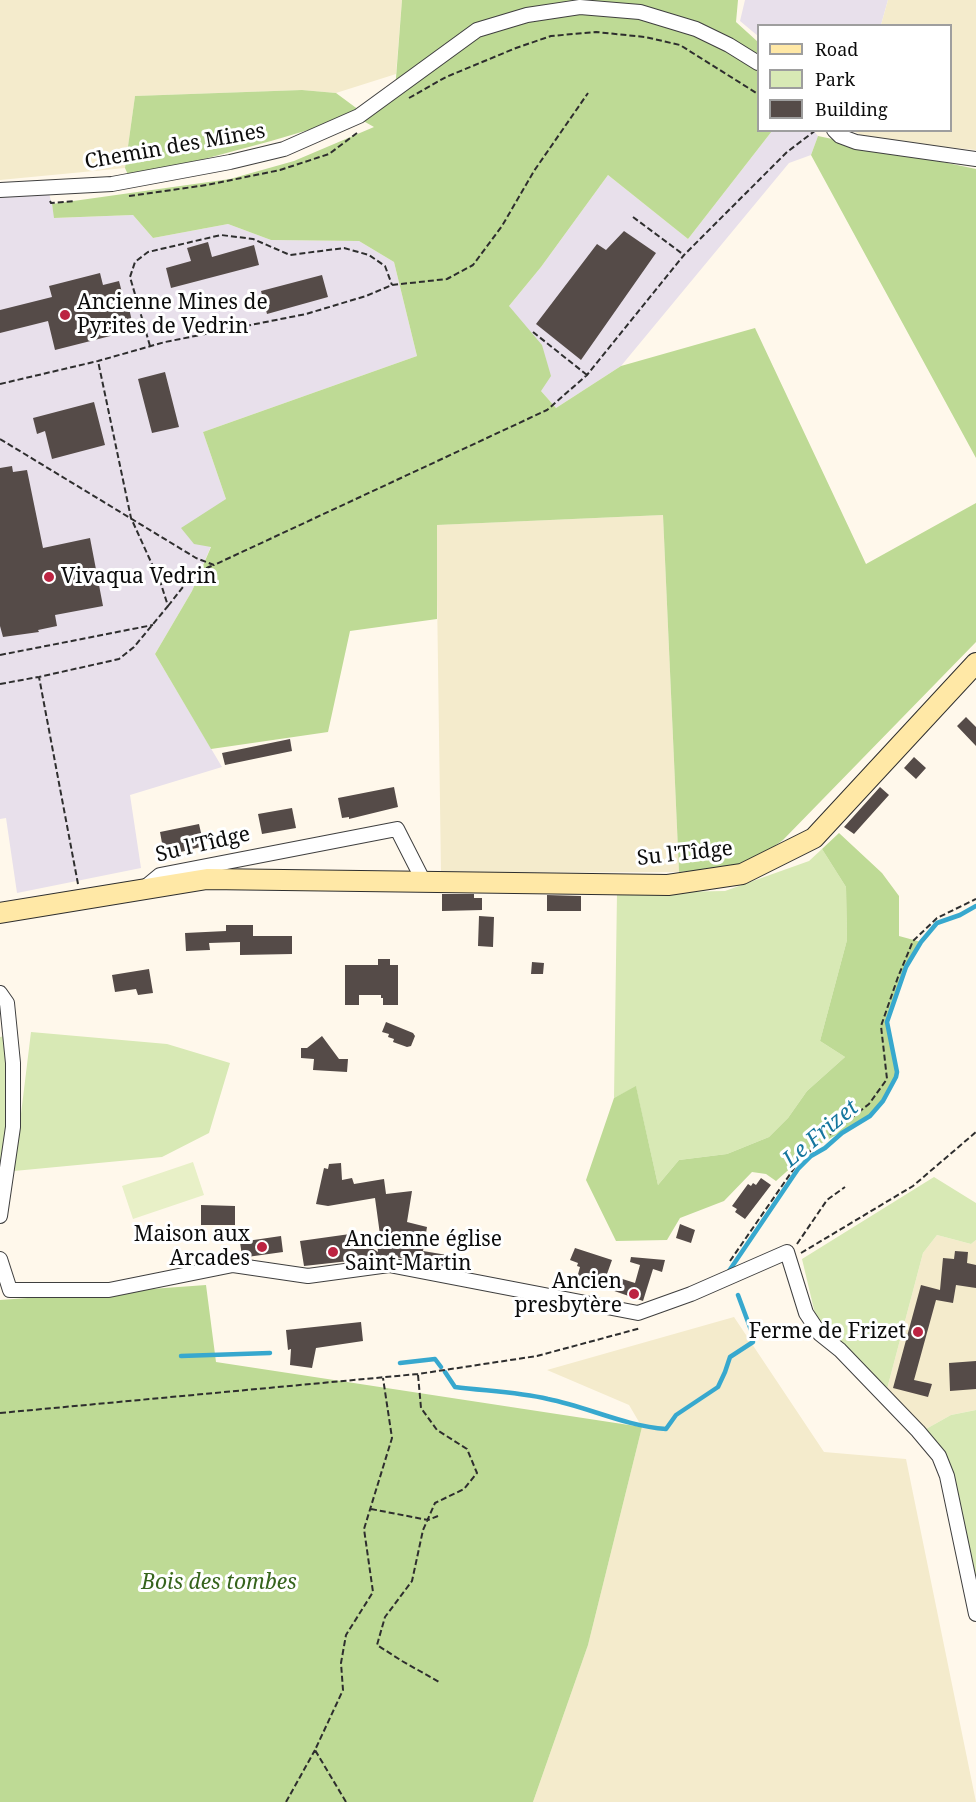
<!DOCTYPE html>
<meta charset="utf-8">
<style>
body{margin:0}
#map{position:relative;width:976px;height:1802px;overflow:hidden;background:#fff8eb;font-family:"Noto Serif",serif}
canvas{display:block}
.legend{position:absolute;left:757px;top:24px;width:195px;height:108px;box-sizing:border-box;background:#fff;border:2px solid #9e9e9e;margin:0;padding:8px 10px;list-style:none;font-size:18px;color:#0c0c0c}
.legend li{display:flex;align-items:center;gap:12px;height:30px}
.legend b{width:30px;border:2px solid #9e9e9e}
</style>
<div id="map">
<canvas width="976" height="1802"></canvas>
<ul class="legend">
<li><b style="height:8px;background:#ffe8a6"></b>Road</li>
<li><b style="height:16px;background:#d8e9b5"></b>Park</li>
<li><b style="height:16px;background:#554b48"></b>Building</li>
</ul>
</div>
<script>
const c = document.querySelector('canvas').getContext('2d');
c.lineJoin = 'round';
function fillPath(path, color) { c.fillStyle = color; c.fill(path, 'evenodd'); }
function strokePath(path, color, width, dash) { c.strokeStyle = color; c.lineWidth = width; c.lineCap = dash ? 'butt' : 'round'; c.setLineDash(dash || []); c.stroke(path); }
function label(font, color, halo, rows, align = 'center') {
  c.font = font + ' "Noto Serif",serif'; c.lineWidth = 6; c.setLineDash([]); c.textBaseline = 'middle'; c.strokeStyle = halo; c.fillStyle = color; for (const [text, x, y, turn = 0] of rows) {
    c.save(); c.translate(x, y); c.rotate((+turn || 0) * Math.PI / 180); c.textAlign = isNaN(turn) ? turn : align; if (halo) c.strokeText(text, 0, 0); c.fillText(text, 0, 0); c.restore();
  }
}
fillPath(new Path2D(`
 M745,0h143l-7,25 -123,1v10l-18,-15z
 M772,131h42l4,5 -7,19 -22,8 -168,203 -65,42 -15,-17 -32,-85 32,-39 67,-92 80,64z
 M49,193l6,25 78,-3 20,23 75,-14 43,16 88,1 35,21 23,94 -214,76 23,67 -15,47 -19,45 -37,63 67,113 -92,28 11,73 -124,25 -11,-75 -6,1v-623z`), '#e8e0eb');
fillPath(new Path2D(`
 M0,0h402l-6,74 -60,19 -34,-3 -167,6 -10,72 -125,12z
 M888,0h88v150l-105,-10 -18,-9 97,-1v-104l-69,-1z
 M663,515l16,357 -238,1 -5,-348z
 M937,1235l34,9 5,-4v170l-25,5 -25,14 -39,-40 36,-136z
 M734,1317l90,135 82,7 70,343h-443l55,-157 54,-218 -13,-22 -82,-35z`), '#f4ebcc');
fillPath(new Path2D(`
 M822,849l24,38 1,53 -27,101 25,16 -38,34 -19,27 -19,19 -42,17 -48,6 -21,25 -22,-98 -22,11 3,-205 108,-2 84,-30z
 M31,1032l136,12 63,19 -21,70 -47,24 -148,14z
 M5,1036l5,52 -2,42 -8,56v-149z
 M934,1177l42,26v37l-5,4 -34,-9 -14,18 -36,136 -71,-71 -14,-59z
 M976,1410v171l-27,-118 -23,-34 25,-14z`), '#d8e9b5');
fillPath(new Path2D(`
 M402,0h336l-2,22 22,20v88l14,1 -84,108 -80,-64 -67,92 -32,39 33,39 9,31 -10,15 15,17 65,-42 134,-38 111,236 110,-61v139l-193,198 -38,27 -66,5 -16,-357 -226,10v94l-87,12 -22,101 -117,17 -56,-95 37,-63 19,-44 -17,-3 -13,-16 45,-29 -23,-67 214,-76 -23,-94 -35,-21 -88,-1 -43,-16 -75,14 -20,-23 -79,3 -2,-14 178,-25 64,-18 80,-34 -25,-14 -17,10 -61,18 -141,38 -5,-11 10,-72 167,-6 34,3 27,20 32,-22z
 M818,136l158,33v289l-165,-303z
 M839,833l43,40 17,23v40l22,6 -15,25 -19,55 10,50 -12,26 -15,18 -57,32 -37,33 -10,-7 -14,-2 -28,29 -44,17 -13,22 -51,1 -30,-61 28,-82 22,-12 22,99 21,-25 48,-6 42,-17 19,-19 19,-27 38,-34 -25,-16 27,-101 -1,-53 -24,-38z
 M206,1285l10,77 426,65 -54,218 -55,157h-533v-502z`), '#beda95');
fillPath(new Path2D(`
 M193,1162l11,33 -71,24 -11,-33z`), '#e8f0c7');
strokePath(new Path2D(`
 M729,1271l69,-102 13,-13 14,-8 17,-15 28,-17 13,-15 13,-24 1,-5 -10,-50 19,-55 15,-25 16,-19 23,-8 16,-9
 M181,1356l89,-3
 M400,1363l35,-4 6,8
 M445,1372l10,15c31,4 63,5 93,12 40,8 77,27 118,30l10,-14 42,-28 7,-15 5,-15 23,-15 -2,-12 -13,-35`), '#37a8ce', 4.5);
fillPath(new Path2D(`
 M624,231l32,22 -75,107 -45,-36 61,-80 9,6z
 M208,242l4,15 42,-12 5,20 -88,23 -5,-20 25,-7 -4,-13z
 M100,273l3,12 16,-4 6,23h3l6,26 -79,20 -7,-29 -48,12v-23l52,-13 -3,-11z
 M322,275l6,22 -61,17 -6,-23z
 M165,372l14,55 -27,6 -14,-54z
 M94,402l11,43 -53,14 -7,-28 -8,3 -4,-16z
 M12,466l1,6 14,-2 16,78 47,-10 13,68 -48,9 2,11 -19,4 1,2 -36,5 -3,-11v-158z
 M966,717l10,10v19l-19,-20z
 M290,739l2,12 -67,14 -3,-12z
 M914,757l12,11 -10,11 -12,-11z
 M394,787l4,20 -49,12v-2l-7,1 -4,-20z
 M880,787l9,8 -27,30 -8,9 -10,-7z
 M292,808l4,20 -34,6 -4,-20z
 M199,824l5,22 -31,8h-9l-4,-22z
 M442,894h32v4h8v12l-40,1z
 M547,895l34,1v15h-34z
 M479,916l15,1 -1,30 -15,-1z
 M226,925h27v11h39v18l-52,1v-13l-31,1 1,7 -24,1 -1,-18 41,-2z
 M378,959h12v6h8v40h-15v-7h-2v-3h-22v10h-14v-40h33z
 M532,962l12,1 -1,11h-12z
 M149,969l4,24 -15,2 -2,-6 -21,3 -3,-17z
 M386,1022l27,11 2,3 -4,10 -4,1 -14,-5 1,-3 -6,-2 1,-3 -7,-2z
 M322,1036l17,23h9l-1,13 -34,-2 1,-11 -13,-1v-10h6z
 M341,1163l1,17 10,-2 2,6 30,-5 2,15 26,-3 -5,31 20,5 -4,24 24,4 -2,12 -54,-11 -19,2 -14,-2v4l-54,6 -4,-25 50,-7 28,18 -1,-11 4,1 -6,-44 -47,8 -12,-2 8,-36 4,1 1,-5z
 M761,1178l10,7 -26,34 -10,-7 2,-3 -5,-3 16,-22 3,2 2,-3 3,2z
 M201,1205l34,1v19h-34z
 M680,1224l15,6 -4,13 -15,-5z
 M281,1236l2,16 -36,5v-2l-5,1 -2,-14z
 M575,1248l37,12 -5,14 28,9 5,-18 -10,-3 1,-5 34,3 -3,12 -9,-3 -10,32 -66,-23 3,-11 -3,-1 1,-3 -8,-3z
 M955,1251l13,1 -1,11 9,2v23l-20,-3 -3,18 -17,-3 -22,80 18,4 -4,13 -35,-9 28,-103 19,5 3,-32 11,1z
 M361,1322l2,19 -47,7 -4,20 -22,-3 1,-16 -3,1 -2,-20z
 M976,1361v28l-26,2 -1,-28z`), '#554b48');
const street = new Path2D(`
 M834,130l6,6 16,6 120,17
 M0,190l112,-6 118,-22 54,-13 75,-33 118,-86 50,-15 53,-8 60,5 56,17 33,16 29,18
 M143,889l17,-14 237,-46 27,53
 M0,993l7,10 6,60v64l-13,89
 M0,1259l10,31h99l124,-25 75,11 81,-11 249,48 53,-19 96,-42 19,61 14,21 20,16 78,81 21,25 8,20 29,138`);
const secondary = new Path2D(`
 M0,913l207,-34 461,6 74,-11 72,-36 162,-175`);
strokePath(street, '#3f3f3f', 16);
strokePath(secondary, '#2e2e2e', 22);
strokePath(new Path2D(`
 M409,98l37,-21 70,-29 35,-12 45,-4 49,5 35,8 78,49
 M129,196l78,-11 73,-15 49,-16 28,-21
 M50,201l1,2 24,-2
 M633,217l51,38
 M533,332l54,43
 M150,346l-20,-69 5,-15 13,-10 73,-17 32,4 37,16 54,-7 25,7 16,11 7,19
 M0,384l98,-23 67,-19 141,-28 60,-18 26,-11 55,-6 26,-14 29,-39 32,-55 54,-78
 M0,439l196,119 18,7 333,-155 40,-35 97,-120 103,-103 29,-22
 M154,566c24,11 35,9 60,-1
 M168,606l26,-33
 M0,655l153,-30
 M0,684l38,-7
 M78,884l-39,-207 80,-18 15,-12 34,-41 -7,-22 -30,-66 -33,-157
 M797,1244l30,-44 18,-13
 M801,1253l112,-67 63,-54
 M730,1261l65,-94 18,-19 56,-44 18,-25 -6,-53 17,-49 15,-36 24,-23 39,-19
 M418,1375l3,33 16,22 30,19 10,24 -13,16 -29,14 -12,27 -11,51 -27,36 -8,28 25,16 39,22
 M0,1413l418,-39 119,-18 104,-28
 M371,1509l57,11 10,-4
 M286,1802l29,-52
 M346,1802l-31,-52 28,-60 -2,-27 5,-28 27,-43 -9,-63 28,-91 -9,-60`), '#2e2e2e', 2, [6, 3]);
strokePath(street, '#fff', 14);
strokePath(secondary, '#ffe8a6', 20);
for (const [x, y, r, color] of [
 [65,315,6,"#bc2442"],
 [49,577,6,"#bc2442"],
 [262,1247,6,"#bc2442"],
 [333,1252,6,"#bc2442"],
 [634,1294,6,"#bc2442"],
 [918,1332,6,"#bc2442"]
]) { const dot = new Path2D(); dot.arc(x, y, r, 0, 2 * Math.PI); c.fillStyle = color; c.fill(dot); strokePath(dot, '#fff', 2); }
label('21px', '#0c0c0c', '#fff', [
 ["Chemin des Mines",175,147,-10],
 ["Su l'Tîdge",203,845,-13],
 ["Su l'Tîdge",685,854,-6]
]);
label('21px', '#0c0c0c', '#fff', [
 ["Ancienne Mines de",77,303],
 ["Pyrites de Vedrin",77,327],
 ["Vivaqua Vedrin",61,577],
 ["Maison aux",250,1235,"right"],
 ["Arcades",250,1259,"right"],
 ["Ancienne église",345,1240],
 ["Saint-Martin",345,1264],
 ["Ancien",622,1282,"right"],
 ["presbytère",622,1306,"right"],
 ["Ferme de Frizet",906,1332,"right"]
], 'left');
label('italic 21px', '#36641d', '#fff', [
 ["Bois des tombes",219,1583]
]);
label('italic 22px', '#15769e', '#fff', [
 ["Le Frizet",821,1134,-40]
]);
</script>
